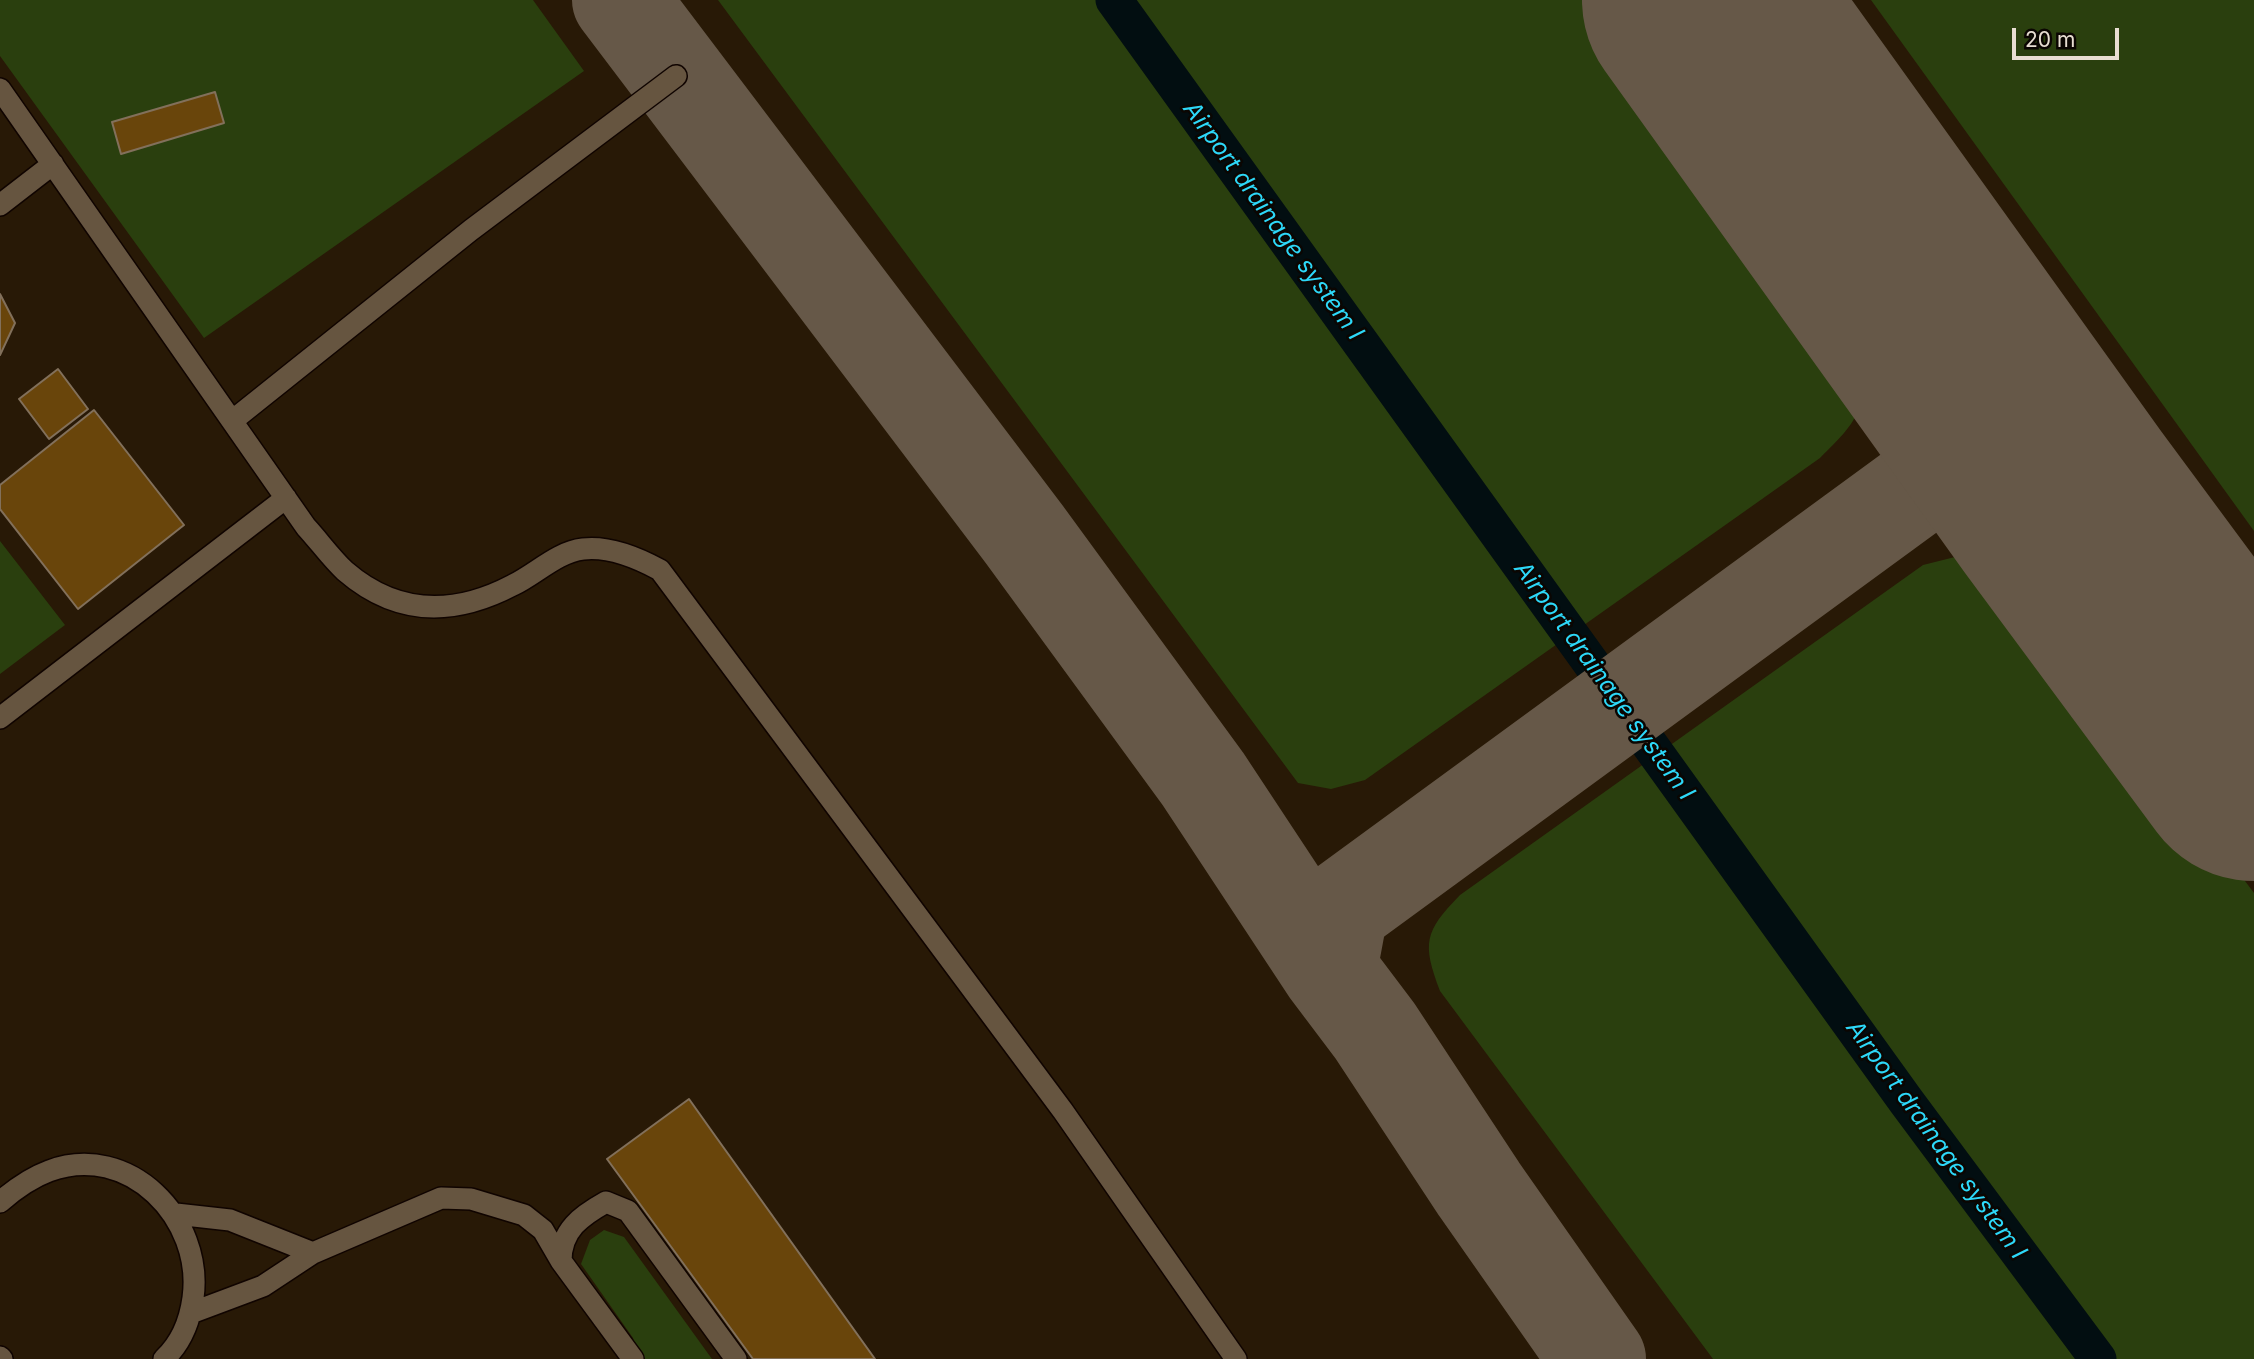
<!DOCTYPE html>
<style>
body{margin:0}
#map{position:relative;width:2254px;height:1359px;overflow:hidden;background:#281906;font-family:Inter,sans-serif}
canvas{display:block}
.scale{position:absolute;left:2012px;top:28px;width:107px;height:32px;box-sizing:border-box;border:4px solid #e8ded2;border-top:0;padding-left:9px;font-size:21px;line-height:24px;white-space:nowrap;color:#e8ded2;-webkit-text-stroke:5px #0b0602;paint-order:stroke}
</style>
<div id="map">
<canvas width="2254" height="1359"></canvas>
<div class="scale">20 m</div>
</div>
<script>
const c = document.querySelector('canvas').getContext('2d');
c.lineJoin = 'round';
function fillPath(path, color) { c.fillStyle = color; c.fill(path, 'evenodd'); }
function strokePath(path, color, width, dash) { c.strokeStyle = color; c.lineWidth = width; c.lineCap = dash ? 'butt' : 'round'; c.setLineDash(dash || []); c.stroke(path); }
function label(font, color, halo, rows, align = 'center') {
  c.font = font + ' Inter,sans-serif'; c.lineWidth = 5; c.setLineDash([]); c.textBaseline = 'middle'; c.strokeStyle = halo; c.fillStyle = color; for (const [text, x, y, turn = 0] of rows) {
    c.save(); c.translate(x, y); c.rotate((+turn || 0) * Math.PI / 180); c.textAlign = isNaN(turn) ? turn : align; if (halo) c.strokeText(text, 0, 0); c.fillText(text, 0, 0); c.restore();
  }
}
fillPath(new Path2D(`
 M0,0h533l51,71 -380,267 -204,-282z
 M718,0h874l268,358c5,54 -1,62 -40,100l-455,322 -34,9 -33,-6z
 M1871,0h383v531z
 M0,541l65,84 -65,49z
 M1971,553l41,16 242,324v466h-541l-273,-368c-18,-48 -16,-59 20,-96l463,-330z
 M604,1230l20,7 88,122h-74l-5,-21 -52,-74 9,-24z`), '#2a3f0e');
strokePath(new Path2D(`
 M1114,0l792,1101 192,258`), '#020e11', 37);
strokePath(new Path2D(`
 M620,0l404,534 179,245 126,191 46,61 104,158 119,170
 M1934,475c49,-4 89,-3 129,27
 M1329,970l9,-48 8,-17 588,-430c29,-51 34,-86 9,-140`), '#665848', 96);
strokePath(new Path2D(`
 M1703,0l360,502 191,258`), '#665848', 242);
const building = new Path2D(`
 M215,92l9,31 -103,31 -9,-32z
 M0,294l15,29 -15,32z
 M58,369l30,40 -39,30 -30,-40z
 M94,410l90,115 -106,84 -78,-100v-24z
 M689,1099l27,38 159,222h-122l-146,-200z`);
fillPath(building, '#69450b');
strokePath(building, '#82705b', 2);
const minor = new Path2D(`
 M0,89l306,438c13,14 25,31 39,44 52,45 109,45 168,14 23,-11 44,-33 70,-36 25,-3 55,9 77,21l403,541 173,248
 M0,205l53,-41
 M232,421l239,-191 205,-154
 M0,718l286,-220
 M0,1202c15,-13 30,-24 49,-31 80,-30 155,48 144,127 -3,22 -12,45 -29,61
 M176,1214l54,6 83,33
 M561,1261c0,-31 20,-45 45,-59l22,9 108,148
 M191,1313l72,-27 50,-33 128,-55 30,1 53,16 19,15 18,31 72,98
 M0,1357l2,2`);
strokePath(minor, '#100400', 24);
strokePath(minor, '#665540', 21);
label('italic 24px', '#2dd8f8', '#0b0602', [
 ["Airport drainage system I",1273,221,54],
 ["Airport drainage system I",1604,681,54],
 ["Airport drainage system I",1936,1140,54]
]);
</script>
